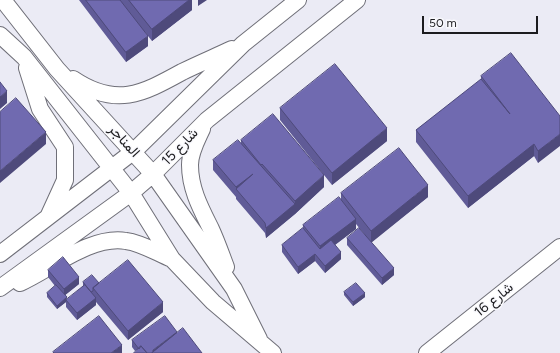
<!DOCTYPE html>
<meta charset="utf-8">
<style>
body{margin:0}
#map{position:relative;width:560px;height:353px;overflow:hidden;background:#ebebf5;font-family:Figtree,sans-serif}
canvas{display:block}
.scale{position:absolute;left:422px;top:16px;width:116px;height:18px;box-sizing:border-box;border:2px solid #1c1c1f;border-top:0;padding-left:5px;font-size:12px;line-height:14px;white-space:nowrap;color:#1c1c1f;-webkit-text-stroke:3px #f9f9fd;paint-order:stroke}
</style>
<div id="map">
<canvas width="560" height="353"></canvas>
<div class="scale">50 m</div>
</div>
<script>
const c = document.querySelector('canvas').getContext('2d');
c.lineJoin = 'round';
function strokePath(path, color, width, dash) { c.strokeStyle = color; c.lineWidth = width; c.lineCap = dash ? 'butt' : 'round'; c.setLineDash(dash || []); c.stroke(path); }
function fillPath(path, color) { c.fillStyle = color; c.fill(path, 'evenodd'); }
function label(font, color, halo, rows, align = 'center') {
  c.font = font + ' Figtree,Vazirmatn,sans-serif'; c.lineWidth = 3; c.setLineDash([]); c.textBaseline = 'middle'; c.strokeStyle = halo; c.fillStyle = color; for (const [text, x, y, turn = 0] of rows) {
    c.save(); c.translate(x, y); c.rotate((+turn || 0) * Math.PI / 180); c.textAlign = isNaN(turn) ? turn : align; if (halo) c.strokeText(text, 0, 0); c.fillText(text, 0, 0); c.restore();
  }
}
const minor = new Path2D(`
 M3,0l54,69 96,105 81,115 25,50
 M0,35l24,22 107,136 41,66 41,43 60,51
 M27,68l13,41 25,38v33l-16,35
 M73,79c43,29 69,15 109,-7 16,-8 33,-15 50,-23
 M202,129c-5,11 -12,23 -12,36 0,24 11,44 21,64 6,13 10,25 15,38
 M0,254l134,-103 109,-107 55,-44
 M20,283c31,-14 71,-48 106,-42 16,2 31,12 46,18
 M0,288l131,-95 22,-19 54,-54 150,-120
 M427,353l133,-106`);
strokePath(minor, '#6f6f78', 18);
strokePath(minor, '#fff', 16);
fillPath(new Path2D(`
 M79,0h113v10l-40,31 -8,-10 4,15 -22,16z
 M481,76l79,40 -22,47 -4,-7 -66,52 -52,-66v-12l65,-50z
 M280,108l107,33 -55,44 -52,-65z
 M241,140l83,47 -29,27 -29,24 -1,-5 -29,-34v-2l-23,-27v-10l28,-17z
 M341,193l87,4 -57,45 23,33 -12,10 -35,-40v-7l18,-3 -9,-11v5l-21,16 6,14 -16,14 -10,-12 -17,13 -16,-22v-7l21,-17v-3l38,-24z
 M48,270l31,14 -14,11 2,5 16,-14v-4l16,1 64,29 -35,28 -32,-38v3l-19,15 -11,-13v-5l-9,7 -10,-12v-4l8,-7 -7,-9z
 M344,292l21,5 -12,9 -9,-11z
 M177,333l-42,18 -3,-4v-7z`), '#605b97');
fillPath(new Path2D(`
 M189,0h3v10l-40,31v-12z
 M198,0h9l-9,6z
 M148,36v10l-22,16v-10z
 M7,91v12l-7,6v-12z
 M387,128v13l-55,44v-12z
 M46,132v12l-46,39v-12z
 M560,134v12l-22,17v-12z
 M534,144v12l-66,52v-12z
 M253,174l-17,15v8v-10z
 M324,175v12l-29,27 -29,24v-10l29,-24v-3z
 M428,185v12l-57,46v-12z
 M356,219v10l-36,27v-10z
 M341,252v7l-16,14v-7z
 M315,254v7l-17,13v-7z
 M394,268v7l-12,10v-7z
 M79,277v7l-15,12v-7z
 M365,293v4l-12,9v-4z
 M67,297l-1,5 -9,7v-3z
 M96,298v7l-19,15v-7z
 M163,302v10l-35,28v-9z
 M177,332v7l-24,14v-3z
 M122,345v8h-11z`), '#4e4a7b');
const building = new Path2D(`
 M86,0h34l28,36 -22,16z
 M129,0h60l-37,29z
 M511,53l49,63v18l-22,17 -4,-7 -66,52 -52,-66 65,-51 29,35 -29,-38z
 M335,64l52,64 -55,45 -52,-65z
 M0,82l7,9 -7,6z
 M16,98l30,34 -46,39v-59z
 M273,114l51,61 -29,26 -33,-37 -1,1 -20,-25z
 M238,140l57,64 -29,24 -1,-5 -29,-34 17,-15 -17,13 -23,-27z
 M399,148l29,37 -57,46 -30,-38z
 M339,197l17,22 -36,27 -17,-21z
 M303,228l17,21 11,-9 10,12 -16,14 -10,-12 -17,13 -16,-22z
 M359,228l35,40 -12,10 -35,-40z
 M63,257l16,20 -15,12 -16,-19z
 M128,260l35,42 -35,29 -35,-43z
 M92,275l7,8 -6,5v3l-2,1 -8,-10z
 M356,283l9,10 -12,9 -9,-10z
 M56,285l11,12 -10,9 -10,-13z
 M85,285l11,13 -19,15 -11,-13z
 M99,316l23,29 -11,8h-57l-1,-1z
 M165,316l12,16 -24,18v2l-1,1h-5l-6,-7 -2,3 -7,-9z
 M183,328l19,25h-50z
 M141,346l6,7h-13z`);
fillPath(building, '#706ab0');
strokePath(building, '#4e4a7b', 1);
label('14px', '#1c1c1f', '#f9f9fd', [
 ["المناجر",124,141,48],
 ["شارع 15",180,147,-46],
 ["شارع 16",494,300,-39]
]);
</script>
